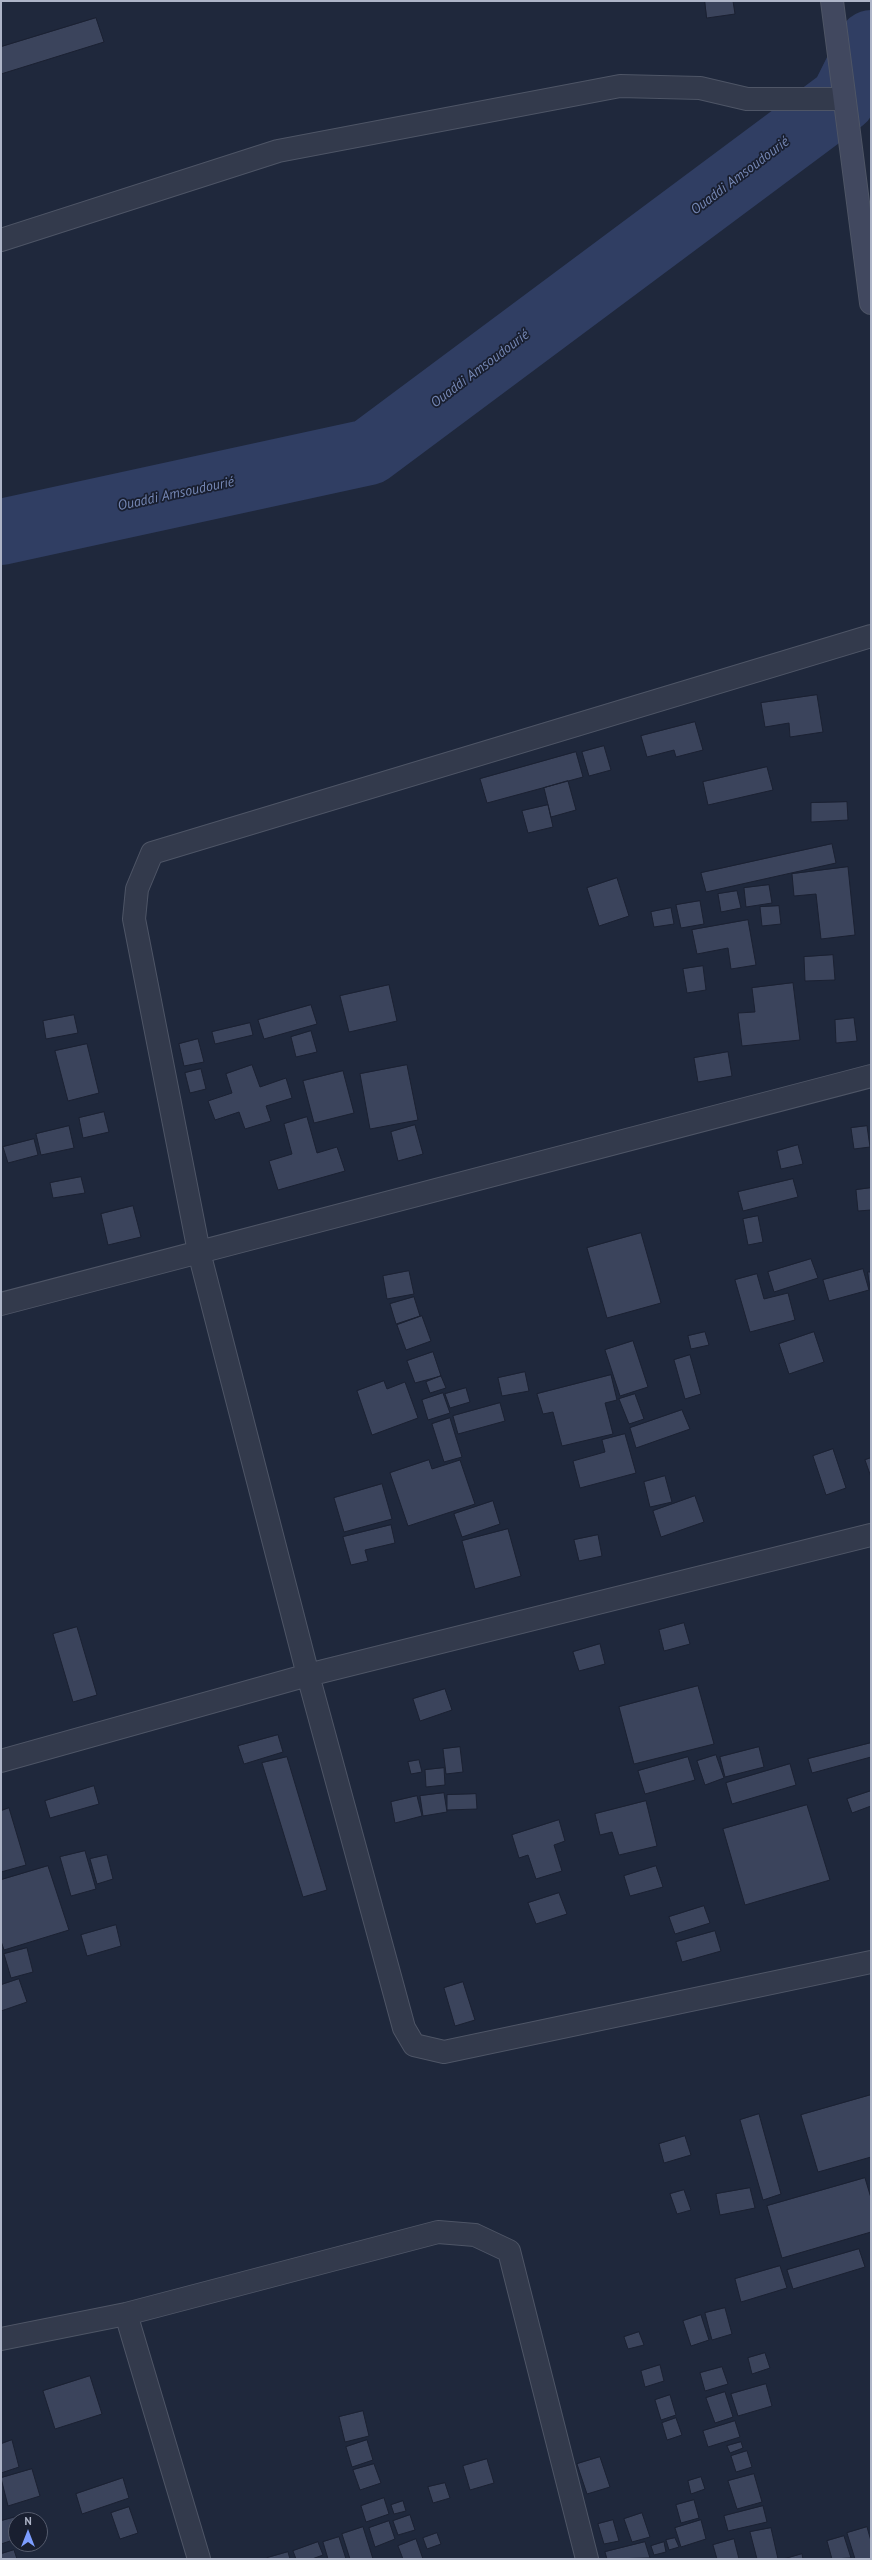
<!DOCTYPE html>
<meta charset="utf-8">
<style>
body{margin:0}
#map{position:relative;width:872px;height:2560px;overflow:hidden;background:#1f283c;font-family:"PT Sans",sans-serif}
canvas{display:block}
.frame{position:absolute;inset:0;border:2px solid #aeb5c8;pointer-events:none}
.north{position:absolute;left:8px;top:2512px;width:40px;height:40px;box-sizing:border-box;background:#191f30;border:1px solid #555b6d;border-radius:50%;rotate:0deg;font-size:11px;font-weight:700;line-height:16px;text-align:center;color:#aeb5c8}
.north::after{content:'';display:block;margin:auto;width:14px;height:18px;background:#7c9dff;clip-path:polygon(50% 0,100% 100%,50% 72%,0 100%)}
</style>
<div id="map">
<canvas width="872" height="2560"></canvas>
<div class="frame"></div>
<div class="north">N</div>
</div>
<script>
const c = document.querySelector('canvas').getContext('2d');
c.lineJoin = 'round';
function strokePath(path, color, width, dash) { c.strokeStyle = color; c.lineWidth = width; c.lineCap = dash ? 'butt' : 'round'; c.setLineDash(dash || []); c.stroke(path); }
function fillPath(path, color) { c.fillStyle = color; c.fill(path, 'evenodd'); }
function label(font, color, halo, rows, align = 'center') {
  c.font = font + ' "PT Sans",sans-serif'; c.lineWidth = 3.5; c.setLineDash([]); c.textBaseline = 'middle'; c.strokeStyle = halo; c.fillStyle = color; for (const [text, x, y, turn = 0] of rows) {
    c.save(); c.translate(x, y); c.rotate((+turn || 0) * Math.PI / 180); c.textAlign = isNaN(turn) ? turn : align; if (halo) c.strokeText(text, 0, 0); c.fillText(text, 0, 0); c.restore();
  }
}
strokePath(new Path2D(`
 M1,532l368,-80 474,-353 28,-56`), '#303e63', 66);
const building = new Path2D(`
 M705,1h28l2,13 -28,4z
 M96,18l8,24 -103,32v-27z
 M817,695l6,37 -33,5 -1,-14 -24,4 -4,-24z
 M695,722l8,28 -27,7 -2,-7 -27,7 -6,-21z
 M604,746l7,24 -22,6 -7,-24z
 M576,752l7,25 -96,26 -7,-24z
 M767,767l6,23 -65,15 -5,-23z
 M568,781l8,29 -25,7 -7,-29z
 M847,802l1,18 -37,2v-19z
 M548,805l5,22 -25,6 -6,-22z
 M832,844l4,19 -130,29 -5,-19z
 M848,867l7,68 -34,4 -5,-45 -22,2 -2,-22z
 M617,878l12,38 -30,10 -12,-38z
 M769,885l3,18 -26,4 -2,-19z
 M737,891l4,17 -20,4 -3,-18z
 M700,901l4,23 -23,4 -5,-23z
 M779,906l2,18 -19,2 -2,-19z
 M671,908l3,16 -20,3 -3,-15z
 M748,920l8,45 -25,4 -3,-21 -31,6 -5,-24z
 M833,955l2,25 -30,1 -1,-24z
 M703,966l3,24 -19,3 -4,-24z
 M793,983l7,57 -58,6 -4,-33 17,-1 -3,-24z
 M389,985l8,36 -48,11 -9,-36z
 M311,1005l6,19 -53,15 -6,-19z
 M74,1015l4,18 -32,6 -3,-18z
 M854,1018l3,23 -21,2 -1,-23z
 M250,1023l3,12 -38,9 -3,-12z
 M311,1031l6,21 -21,5 -5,-20z
 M198,1039l6,23 -20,4 -5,-22z
 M87,1044l12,49 -31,8 -13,-50z
 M728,1052l4,24 -34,6 -4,-24z
 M252,1065l8,22 26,-9 6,20 -26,8 5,15 -26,8 -6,-17 -24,8 -7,-19 24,-8 -6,-19z
 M407,1065l11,55 -48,9 -10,-55z
 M201,1069l5,20 -16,4 -5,-20z
 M343,1071l11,42 -40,10 -11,-42z
 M104,1112l5,20 -26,6 -4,-20z
 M307,1117l10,36 20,-6 8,24 -67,19 -9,-29 23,-7 -8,-30z
 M415,1125l8,29 -25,7 -7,-29z
 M69,1126l5,22 -33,7 -5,-21z
 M867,1126l3,21 -16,2 -3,-21z
 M34,1139l4,16 -30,8 -5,-16z
 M798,1145l5,19 -22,5 -4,-18z
 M81,1177l4,16 -32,5 -3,-15z
 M793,1179l5,18 -55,14 -5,-19z
 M871,1188v22l-13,1 -2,-21z
 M133,1206l8,31 -33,8 -7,-31z
 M758,1216l5,26 -15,3 -5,-26z
 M641,1233l20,70 -54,15 -20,-70z
 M811,1259l7,19 -44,14 -6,-20z
 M863,1269l6,21 -40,11 -6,-21z
 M409,1271l5,23 -27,5 -4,-23z
 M868,1272h3v23z
 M757,1274l7,25 24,-6 7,27 -45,12 -15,-52z
 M414,1297l6,19 -24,8 -6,-20z
 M422,1316l9,25 -25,9 -9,-25z
 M705,1332l4,13 -18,4 -3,-13z
 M814,1332l10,30 -35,12 -10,-30z
 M633,1341l15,46 -28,9 -15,-46z
 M433,1352l8,24 -26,7 -8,-22z
 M690,1355l11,39 -16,5 -11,-39z
 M525,1372l4,19 -27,5 -4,-18z
 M611,1375l6,25 -12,3 8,31 -51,12 -9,-34 -10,2 -6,-20z
 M441,1376l5,12 -16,5 -4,-11z
 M384,1381l3,8 18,-7 13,36 -46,17 -15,-44z
 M466,1388l4,14 -20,6 -5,-14z
 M443,1393l7,20 -22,7 -6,-20z
 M635,1394l9,25 -15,5 -10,-25z
 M500,1403l5,18 -47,13 -5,-18z
 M682,1410l8,19 -54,19 -6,-20z
 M450,1418l12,39 -18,5 -12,-38z
 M625,1434l11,39 -56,15 -7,-27 32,-9 -3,-12z
 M833,1449l13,39 -20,7 -13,-39z
 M871,1458v19l-6,-17z
 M429,1460l3,9 28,-9 15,44 -67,22 -18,-53z
 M665,1476l7,26 -22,5 -6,-25z
 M382,1484l10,35 -48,13 -10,-34z
 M695,1496l9,26 -43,15 -8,-26z
 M493,1501l7,23 -38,13 -8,-23z
 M391,1525l4,18 -30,7 3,11 -17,4 -8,-28z
 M508,1529l13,47 -46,13 -13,-48z
 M598,1535l4,21 -23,5 -5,-21z
 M684,1623l6,21 -26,7 -5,-21z
 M77,1627l20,68 -24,7 -20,-68z
 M600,1644l5,20 -26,7 -6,-19z
 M698,1686l16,58 -80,20 -15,-57z
 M445,1689l7,21 -32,11 -7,-22z
 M278,1735l5,17 -39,12 -6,-18z
 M871,1743v14l-59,16 -4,-14z
 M460,1747l3,25 -17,2 -3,-25z
 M759,1747l5,20 -39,10 -5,-20z
 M716,1755l8,23 -19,7 -8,-24z
 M287,1757l40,133 -24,7 -41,-134z
 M688,1757l7,23 -50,14 -7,-23z
 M419,1760l3,12 -11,2 -3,-12z
 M790,1764l6,21 -64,19 -6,-21z
 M444,1768l1,17 -19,2 -1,-17z
 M94,1786l5,18 -49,14 -5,-17z
 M871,1791v15l-19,7 -5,-14z
 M444,1793l3,19 -24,4 -3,-20z
 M476,1794l1,15 -30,1v-15z
 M417,1796l5,20 -27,7 -4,-21z
 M646,1801l11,45 -38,9 -7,-23 -12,3 -5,-21z
 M807,1805l23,75 -85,25 -22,-76z
 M9,1808l17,57 -25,7v-61z
 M559,1820l6,21 -11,4 8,26 -26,8 -8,-24 -9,3 -7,-23z
 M85,1851l11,38 -25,7 -11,-39z
 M107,1855l6,24 -16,5 -7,-25z
 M48,1866l21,64 -65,20 -3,-9v-61z
 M656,1866l7,21 -33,9 -6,-20z
 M559,1893l8,21 -31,10 -8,-21z
 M704,1906l6,17 -35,11 -6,-17z
 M116,1925l5,21 -34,10 -6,-21z
 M715,1931l6,20 -39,11 -6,-20z
 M27,1948l6,24 -22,6 -7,-24z
 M19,1979l8,23 -26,9v-26z
 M463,1982l12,38 -20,6 -11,-38z
 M871,2095v62l-53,15 -17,-57z
 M759,2114l22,80 -18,6 -23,-80z
 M685,2136l6,19 -27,8 -5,-19z
 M865,2178l6,20v34l-89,26 -15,-52z
 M750,2188l5,20 -35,7 -4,-21z
 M684,2190l7,20 -14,4 -7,-20z
 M859,2249l6,18 -72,22 -6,-19z
 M780,2266l7,22 -46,14 -6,-23z
 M725,2308l7,26 -20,6 -7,-27z
 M701,2315l8,25 -18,6 -8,-25z
 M639,2332l5,13 -16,4 -4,-12z
 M765,2353l5,15 -18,6 -4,-16z
 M660,2365l4,16 -19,6 -4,-16z
 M722,2367l6,17 -23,7 -5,-18z
 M90,2376l12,38 -47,15 -12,-38z
 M766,2384l6,22 -34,10 -7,-22z
 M725,2392l8,25 -18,6 -9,-25z
 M670,2395l6,20 -15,5 -6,-20z
 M363,2411l6,25 -24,6 -6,-25z
 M676,2418l6,17 -15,5 -5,-17z
 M735,2421l5,16 -32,10 -5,-16z
 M12,2440l7,27 -18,6v-29z
 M367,2440l6,20 -21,7 -6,-20z
 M741,2442l2,6 -13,5 -3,-7z
 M747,2451l5,16 -16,5 -5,-16z
 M600,2457l10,30 -23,7 -10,-30z
 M487,2459l7,24 -24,7 -7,-24z
 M374,2464l7,19 -21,7 -7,-20z
 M32,2469l8,27 -32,10 -7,-28z
 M754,2474l8,28 -25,7 -9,-28z
 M701,2477l4,12 -14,5 -3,-13z
 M123,2478l6,20 -47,16 -6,-20z
 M445,2483l5,15 -17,5 -5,-16z
 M384,2498l5,16 -23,8 -5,-16z
 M694,2500l5,18 -18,5 -5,-18z
 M403,2501l3,10 -12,3 -3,-9z
 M763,2506l4,16 -39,9 -4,-15z
 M129,2507l9,26 -18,6 -9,-26z
 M30,2513l2,7h-16v19l-15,5v-23z
 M642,2513l8,24 -18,5 -8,-23z
 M410,2515l5,15 -17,5 -5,-14z
 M613,2520l6,21 -15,3 -6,-20z
 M701,2520l5,19 -25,8 -6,-19z
 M389,2521l6,18 -20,8 -6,-19z
 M363,2527l10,32h-23l-8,-25z
 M867,2527l4,14v18h-16l-8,-26z
 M771,2528l7,31h-21l-7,-27z
 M437,2533l4,11 -14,5 -4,-11z
 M844,2536l7,22 -19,1 -5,-18z
 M339,2537l7,22h-18l-5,-17z
 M675,2538l4,9 -10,3 -3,-10z
 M416,2539l7,20h-20l-5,-13z
 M734,2539l5,20h-22l-4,-14z
 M318,2542l5,13 -11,4h-16l-3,-8z
 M645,2542l5,16 -43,1 -2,-7z
 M664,2542l2,10 -12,3 -3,-9z
 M14,2550l3,9h-16v-5z
 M288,2552l2,7h-23v-1z
 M802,2554l1,5h-19z`);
fillPath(building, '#3b445c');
strokePath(building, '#1b2132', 1);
const street = new Path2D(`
 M1,240l277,-89 342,-65 80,2 47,11h96
 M871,636l-719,217 -15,36 -3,30 65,333 109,423 96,353 10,17 30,7 427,-90
 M1,1304l870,-228
 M1,1761l307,-86 563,-140
 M126,2314l73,245
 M1,2339l125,-25 312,-82 37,3 34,16 78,308`);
const secondary = new Path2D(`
 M832,1l39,302`);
strokePath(street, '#4e5566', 24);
strokePath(secondary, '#4e5566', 24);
strokePath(street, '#333a4c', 22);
strokePath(secondary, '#41485f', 22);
label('italic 14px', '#7486b3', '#191f30', [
 ["Ouaddi Amsoudourié",740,176,-37],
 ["Ouaddi Amsoudourié",480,369,-37],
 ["Ouaddi Amsoudourié",176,494,-12]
]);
</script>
